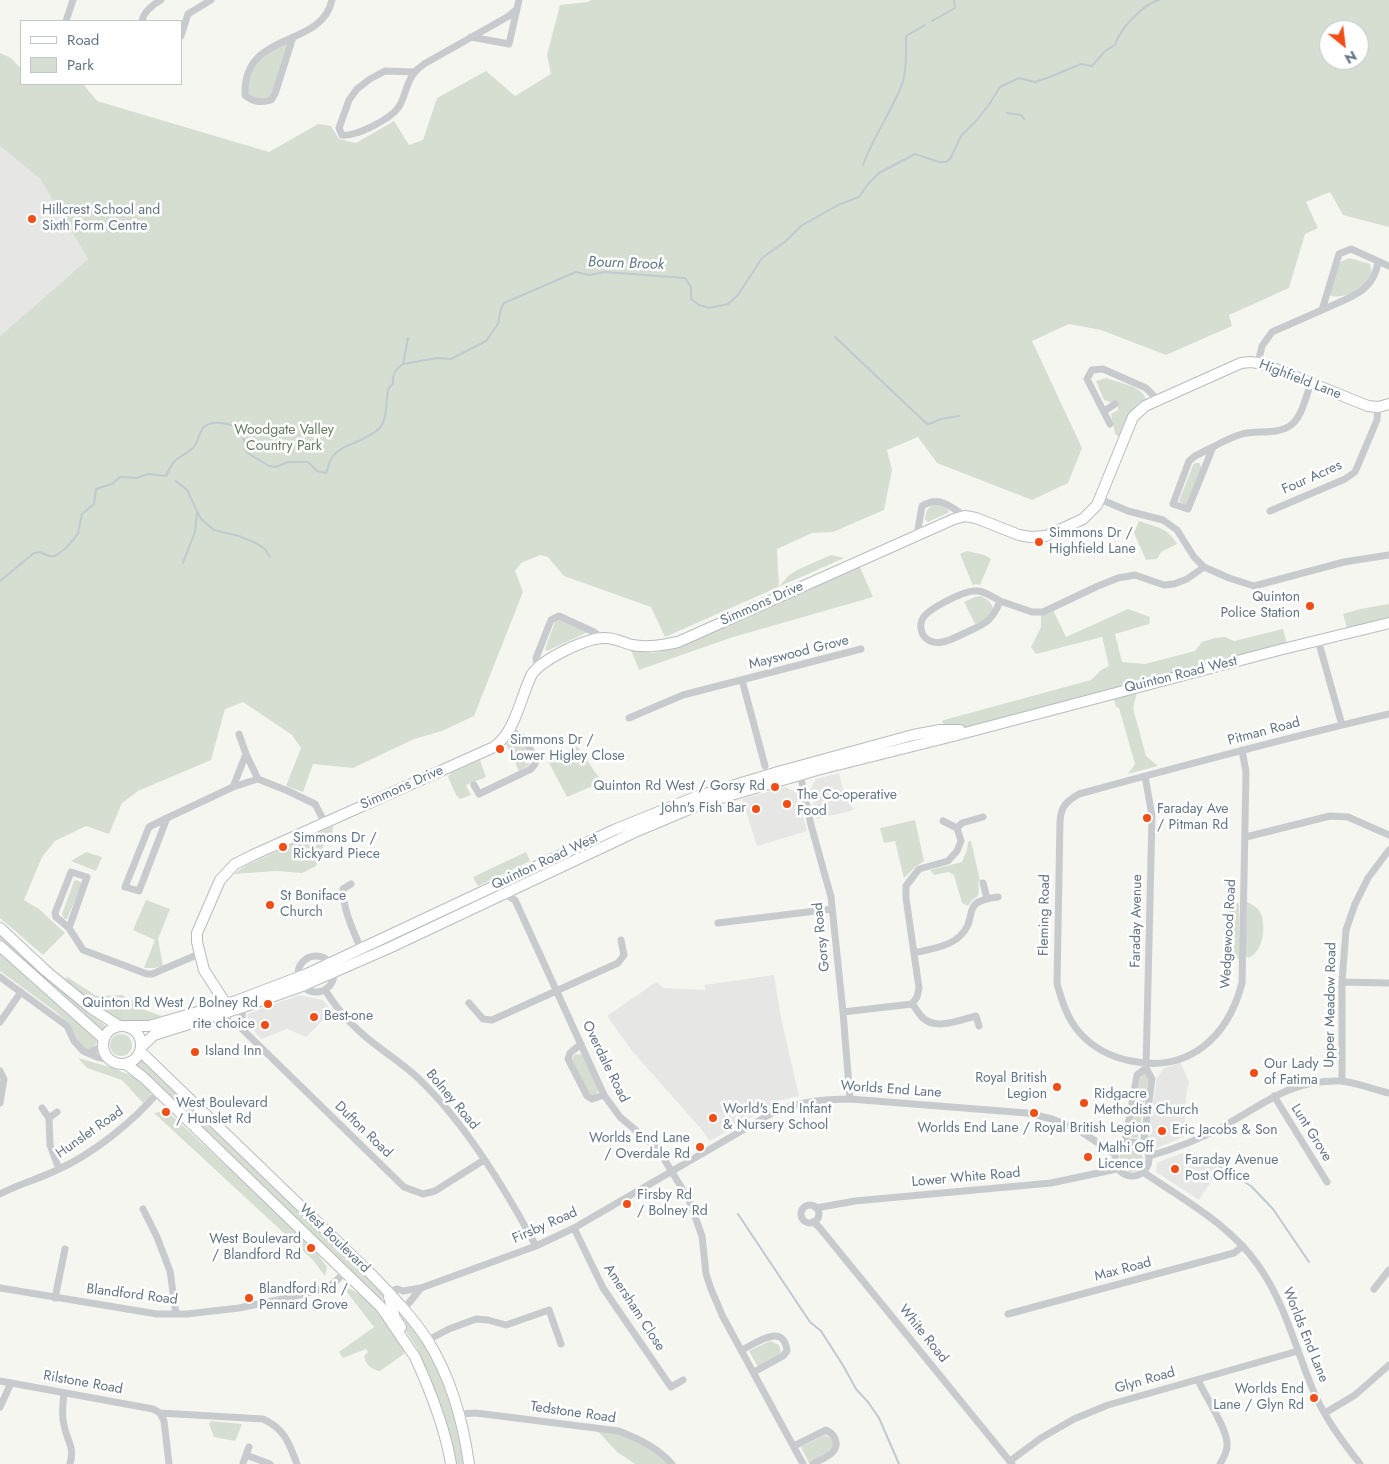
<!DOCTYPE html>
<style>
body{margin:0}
#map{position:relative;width:1389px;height:1464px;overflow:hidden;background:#f6f6f1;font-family:Jost,sans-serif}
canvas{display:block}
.legend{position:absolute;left:20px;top:20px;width:162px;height:65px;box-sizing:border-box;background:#fff;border:1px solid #c0c8ce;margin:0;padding:6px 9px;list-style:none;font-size:15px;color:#627585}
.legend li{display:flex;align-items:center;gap:10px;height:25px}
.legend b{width:25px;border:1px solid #c0c8ce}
.north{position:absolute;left:1319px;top:20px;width:50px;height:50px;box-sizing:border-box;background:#fff;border:1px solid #c0c8ce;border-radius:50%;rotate:151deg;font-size:14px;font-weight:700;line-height:20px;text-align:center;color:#627585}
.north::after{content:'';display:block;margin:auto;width:18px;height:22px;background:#f14d16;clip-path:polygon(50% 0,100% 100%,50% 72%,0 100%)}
</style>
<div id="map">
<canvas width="1389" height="1464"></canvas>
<ul class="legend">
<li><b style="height:6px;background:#fff"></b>Road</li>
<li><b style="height:14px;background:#d6ded2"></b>Park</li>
</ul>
<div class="north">N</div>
</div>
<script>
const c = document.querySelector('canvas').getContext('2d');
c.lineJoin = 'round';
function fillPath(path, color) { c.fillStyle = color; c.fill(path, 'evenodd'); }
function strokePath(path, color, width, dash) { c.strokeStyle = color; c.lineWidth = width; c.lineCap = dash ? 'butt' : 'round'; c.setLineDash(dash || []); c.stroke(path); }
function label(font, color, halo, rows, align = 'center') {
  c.font = font + ' Jost,sans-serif'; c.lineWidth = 5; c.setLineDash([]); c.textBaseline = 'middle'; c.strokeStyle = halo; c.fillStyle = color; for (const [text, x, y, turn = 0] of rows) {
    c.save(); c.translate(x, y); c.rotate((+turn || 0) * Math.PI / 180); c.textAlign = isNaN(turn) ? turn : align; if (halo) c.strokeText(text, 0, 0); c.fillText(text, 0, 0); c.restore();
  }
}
fillPath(new Path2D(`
 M0,146l40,33 48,80 -88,77z
 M839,773l6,24 9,13 -37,9 -7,-29 6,-11z
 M786,787l11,6 10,38 -50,15 -15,-47z
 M774,975l7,43 18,78 -17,4 -72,41 -8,-11 -70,-79 -25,-35 49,-34 8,6 42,2 -2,-5z
 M299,995l24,5 9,11 -26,26 -19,-8 -26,10 -10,-12 -4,-13z
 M1181,1063l8,19 -3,13 -2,42 -32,13 -6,-6 11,-66 7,-10z
 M1190,1150l29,19 -20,31 -43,-28 1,-9z`), '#e6e7e5');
fillPath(new Path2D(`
 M591,0h798v227l-46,-12 -13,-23 -24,10 12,26 -13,6 -16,54 -60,27 3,11 -66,29 -65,-25 -32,-6 -37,17 50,107 -14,35 -36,17 -95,-37 -19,-26 -31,13 5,20 -8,40 -51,22 -21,1 -35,16 2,38 9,-11 9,-6 34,-15 13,3 -179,79 -14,-30 -87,-31 -16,-19 -8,-2 -19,8 -6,8 8,21 -49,124 -32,15 -28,8 -61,29 -40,-4 -10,28 -17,-6 15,-38 -9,-13 -49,-33 -18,7 -14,51 -73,31 -16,12 -13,31 -23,-8 -31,15 -13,16 -18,43 15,9 26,24 -22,22 -43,-37v-582l88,-77 -48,-80 -40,-33v-93l11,5 10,11v15h59l4,1 13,16 172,51 49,-28 13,2 8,13 17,4 38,-22 15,24 14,-5 14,-42 49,-27 29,25 36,-22 -4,-19 13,-50 28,-3zM1329,30h30v30h-30z
 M291,39l-17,54 -9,8 -19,-7 9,-34z
 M1349,258l21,6 2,8c-2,3 -4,8 -6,11 -6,8 -25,16 -35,13l-1,-2 10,-32z
 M1106,378c13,5 37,8 40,22l-25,38 -6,-4 -4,-20 7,-4v-5l-14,-5 -8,-19z
 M1195,463h5l1,5 -13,36 -4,1 -5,-4 14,-36z
 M936,504l7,2 6,5 -1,2 -20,9 -3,-2c1,-9 2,-13 11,-16z
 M1139,521c17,6 28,6 38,23l-16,8 -4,7 -11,1 -12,-27z
 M967,551l17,4 7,4 -11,26 -5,-1 -2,2 -13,-32z
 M860,567l13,30 -143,41 -91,32 -8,-20 22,3 22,-5z
 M981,596c20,10 13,22 -6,28l-11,-22 11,-5z
 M1389,604v16l-42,8 -4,-14 17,-5z
 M1128,609l22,8 -1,7 -34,10 7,28 23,2 50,-13 7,-9 13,-4 10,-1 9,4 49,-12 4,15 -303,79 -27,6 -12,-2 -3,-6 2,-1 147,-40 10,-10 8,-4 -7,-29 -66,17 -5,-7 10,-20v-12l12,-5 13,27z
 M560,620l27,12 -1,1 -39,18 -2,-2 10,-27z
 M1137,693l-4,15 13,48 12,10 -30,8 7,-10 -16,-56 -3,-1 -2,-8z
 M517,740l6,2 7,17 -1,6 -10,6 -13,-27z
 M577,746l25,36 -35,15 -19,-36z
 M480,760l6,17 -20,8 5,10 -11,4 -4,-4 -8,-18 3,-4z
 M915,820l9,41 -9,6 -11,11 -9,-37 -11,2 -4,-15z
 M333,826l-1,15 -6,-2 -10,27 -14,7 -26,-2 -42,3 13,-9z
 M971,841l9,40 -2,1c3,19 -2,11 -10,24l-6,-3 -8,-28 -5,-3 -15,3 -4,-5 32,-8 5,-12 1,-8z
 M86,852l16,5 -6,14 -25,-10z
 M526,852l4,9 -52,25 -5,-9z
 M77,880l5,3 -15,36h-3l-2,-5 12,-33z
 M146,900l24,9 -12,30 5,27 -9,2h-10l11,-28 -22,-10z
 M1247,902c5,2 10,5 13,10 7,13 3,41 -12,46l-3,-3z
 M1236,903h3l1,57c-21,-11 -21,-43 -4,-57z
 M0,934l63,57 44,36 -4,5 -94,-83 -9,-8z
 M0,952l96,86 1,5 -8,8 -7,-3 -12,-23 -14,-13 -56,-41z
 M67,977l30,19 25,-1 17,9 6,6 17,6 -20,6h-19l-26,-15 -33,-26z
 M110 1045a11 11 0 1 1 22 0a11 11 0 1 1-22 0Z
 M579,1054l3,1 16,35 -2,5 -6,1 -18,-36 2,-5z
 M78,1058l35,10 22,9 16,15 -2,5 -6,6 -21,-23 -35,-12z
 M141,1059l242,235 -1,9 -248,-238z
 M1144,1072l5,5 -11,61 -10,-1 13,-62z
 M167,1111l119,110 30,31 11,15 -2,9 -13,-17 -158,-146z
 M1119 1160a12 12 0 1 1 24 0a12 12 0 1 1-24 0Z
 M342,1286c28,7 48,42 63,65l-1,3 -24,17c-8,-1 -15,-7 -16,-15l4,-4 -2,-3 -23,9 -4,-6 35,-25z
 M401,1316c38,36 54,98 63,148h-11l-25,-86 -11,-30 -19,-29v-2z
 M770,1341l9,4 2,7 -2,4 -21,11 -9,-16z
 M211,1421l31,3 -7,17 -21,-4 -5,-13z
 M594,1427l45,12 33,25h-37l-18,-12z
 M825,1435c22,10 -7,23 -16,28l-8,-16z`), '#d6ded2');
strokePath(new Path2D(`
 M932,21l23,-13 -1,-8
 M1007,113l14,2 3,4
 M863,165c10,-28 27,-51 38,-78 6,-15 5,-35 5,-51l19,-11
 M835,337l91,86 3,1 12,-5 18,-3
 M403,364l5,-26
 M176,481l11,9 14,29 13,11 25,6 17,7 9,6 5,8
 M183,563l12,-31 2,-19
 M0,581l34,-28 6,-1 9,4h6l10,-7 9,-10 4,-6 4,-19 12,-10 2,-15 16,-5 8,-7 17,1 11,-4 18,2c10,-22 12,-15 27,-28 6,-6 5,-15 11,-21 9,-8 29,-3 38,3l4,21 5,4 18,11 7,1 12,-5h20l9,9 9,2c3,-6 3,-14 8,-18 4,-5 14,-10 20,-12 35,-15 30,-19 34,-54l5,-5c-1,-9 2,-15 10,-20l34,-6 14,1 35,-18 12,-17 3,-15 3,-6 72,-31 13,3 16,-3 80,6 6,9v12l8,6 10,3 19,-4 10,-9 24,-37 24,-17 15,-15 37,-21 21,-8 9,-13 11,-11 36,-19 24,8h7l4,-3 11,-23 16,-16 13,-17 10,-16 19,-9 16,4 12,-4 34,-14 11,2 13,-15 10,-6c5,-16 28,-41 44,-45
 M1214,1163l37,23 22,23 36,53
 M738,1214l72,108 11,9 23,36 12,22 12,13 11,16 20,46`), '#becacf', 2);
const secondary = new Path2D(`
 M0,928l46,43 45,37 28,18
 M0,946l104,93
 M228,1012l-4,-11 -20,-31 -7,-28v-9l23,-53 15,-16 18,-9 241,-108c22,-16 26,-49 38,-73 11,-15 55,-37 74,-36 9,0 18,5 26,7 16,3 31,0 46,-3l276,-123 11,-3 11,2 43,17 11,2 16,-1 37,-17 14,-14 36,-88 12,-11 96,-43 9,-1 8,1 23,8 87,35 10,1 11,-3
 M128,1026h21l87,-25 71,-27 307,-144 84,-34 80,-24 135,-37 27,-5h20
 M103 1045a19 19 0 1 1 38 0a19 19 0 1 1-38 0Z
 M142,1046l12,-11 89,-28 59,-21 87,-38 246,-116 69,-29 113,-33 140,-35 322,-85 110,-27
 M140,1051l231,223c20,21 41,42 57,67 23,37 35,80 41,123
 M126,1064l18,14 237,229 34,50c16,35 30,70 36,107
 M389,1297l6,21 6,9`);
strokePath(secondary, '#b7bcc1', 12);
strokePath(new Path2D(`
 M66,21l7,-21
 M142,21c2,-10 10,-16 19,-21
 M181,36l7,-22 23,-14
 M293,37l-18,57 -4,6c-9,3 -19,2 -26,-5 -2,-66 76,-45 87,-95
 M471,37l38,7 10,-44
 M414,72l-29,-1 -15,8 -13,10 -8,11 -10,28 3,7c14,2 48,-16 56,-27 8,-11 8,-27 17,-36 2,-3 6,-5 9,-8l85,-48 8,-7
 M1322,310c25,-12 52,-17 56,-48
 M1258,363l4,-17 10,-14 50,-22 17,-56 12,-5 38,17
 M1104,411l11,-7
 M1110,424l-23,-45 5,-9 11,-1 43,19 12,12
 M1213,447l-18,9 -6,5 -16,43 15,5 25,-62c9,-5 19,-10 29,-13 15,-4 36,1 49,-9 11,-8 15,-29 20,-42
 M1100,499l28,12 35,9 14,10 17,27 10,10 25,11 25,8 90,-24 45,-7
 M1270,511l75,-32 10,-7 22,-52 1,-13
 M917,535l5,-29c18,-11 27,0 43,10
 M1000,601c-7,-4 -14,-9 -22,-10 -11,-2 -52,18 -56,29 -2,5 -1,11 1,15 11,15 29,4 42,-2 19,-9 27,-11 35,-32l32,11h11l55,-26 20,-8 17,-3 29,10 10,-1 13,-5 17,-12
 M1318,640l24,85
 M537,668l-1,-10 15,-38 8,-4 35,16 8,6
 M742,680l23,86
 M629,718l54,-23 178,-46
 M239,734l7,20
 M1242,750l4,22 -4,211c-14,54 -53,90 -111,78 -20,-4 -39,-14 -52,-29 -12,-14 -17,-31 -22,-48l3,-163c1,-15 7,-20 19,-27 103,-28 206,-56 310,-80
 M800,774l11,51 20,72 12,115 7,87
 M474,785l5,9 52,-25 4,-5v-6l-11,-20 -15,-8
 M233,787l13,-33 12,25
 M167,818l-18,9 -24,60 14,4 28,-73 66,-31 25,-8 30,12 27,13 10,19
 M957,828l5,-5 21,-6
 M1246,837l84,-21 18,1 41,18
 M983,883l4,15
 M351,884l-8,5c0,21 10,41 18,60
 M502,893l13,7 89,195 16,22 38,32 31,51 13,36 4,38 5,15 12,28 80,147
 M718,923l114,-14
 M69,928l-13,-11 -1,-4 16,-41 16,5 -18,51 14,22 64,24h5l47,-20
 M914,953c15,-4 36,-6 47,-18 19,-20 -3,-33 37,-38
 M298 974a18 18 0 1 1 36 0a18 18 0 1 1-36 0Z
 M0,977l67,49 7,15 9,10 14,6 13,3
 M1342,982l47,1
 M325,990c9,14 19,27 31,38 19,19 43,32 62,50 48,46 87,111 118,168
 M469,1003l14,16 9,1 126,-57 6,-8 -3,-15
 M912,1004c4,4 6,9 10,13 13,14 38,3 54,-1l3,10
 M843,1012l69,-8 5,-7 2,-9 -13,-90v-12l13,-17 29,-8 9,-10 4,-10 -4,-13 -14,-7
 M218,1015l23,13 163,159 19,7 12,-3 49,-31
 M0,1022l21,-30
 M241,1028l2,-21
 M581,1044l-11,9 -2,6 19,37 5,3 12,-4
 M88,1053l15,-7
 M0,1071l4,8 -4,24
 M1342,1081v-99l4,-52 9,-26 13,-26 21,-28
 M1274,1096l53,86
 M42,1108l7,10 1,27 9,24
 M49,1118l8,-6
 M1115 1159a17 17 0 1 1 34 0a17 17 0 1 1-34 0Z
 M1125,1142l12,-67 9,-7
 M1143,1146l9,-67 -6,-11 6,-252 -7,-40
 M1149,1156c26,-7 51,-17 75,-30 42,-23 65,-46 116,-45 16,1 34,9 49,12
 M1143,1172c41,28 86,52 115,93 27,38 37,82 55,125 11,27 29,51 47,74
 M0,1194c18,-10 39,-15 57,-24 36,-16 77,-49 101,-78
 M801 1214a9 9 0 1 1 18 0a9 9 0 1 1-18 0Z
 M816,1208l39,-7 196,-18 66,-14
 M143,1209l14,28 13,34 6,43
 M813,1222l6,5 193,237
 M574,1228l29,60 68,99 12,-7
 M0,1288l157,26h30l52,-6 57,-12 30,-8 8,-5 10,-10
 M1374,1289l15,-19
 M388,1292l9,-3 6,2 18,-3 115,-42 38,-18 200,-116c27,-10 47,-13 76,-13l177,14 25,6 25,10 38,25
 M55,1298l10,-49
 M404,1309l17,-21
 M1008,1314l226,-61 9,-7
 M428,1340l21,-11 27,-10 12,1 18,5 43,-15 12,34
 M742,1350c14,-7 42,-28 45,1l-4,5 -29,16
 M1198,1380c7,16 27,45 29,62 1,8 -3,15 -7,22
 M0,1381l153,28 7,4 4,8 5,43
 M64,1393c-1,10 -3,22 0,32 3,17 11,21 6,39
 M0,1407l11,-24
 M160,1413l103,6c22,10 26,24 34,45
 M1325,1413l30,-18 34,-30
 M460,1414l16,-1 143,18c20,8 39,17 53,33
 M794,1446l32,-16c6,3 9,6 10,12 2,12 -15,17 -23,22
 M246,1455l24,9
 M1010,1461l31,-23 33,-19 34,-14 190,-54
 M243,1463l6,-16`), '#c8cbce', 7);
strokePath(secondary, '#fff', 10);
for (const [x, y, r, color] of [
 [32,219,5,"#f14d16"],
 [1039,542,5,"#f14d16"],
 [1310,606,5,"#f14d16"],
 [500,749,5,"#f14d16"],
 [775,787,5,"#f14d16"],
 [787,804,5,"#f14d16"],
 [756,809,5,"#f14d16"],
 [1147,818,5,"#f14d16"],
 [283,847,5,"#f14d16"],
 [270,905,5,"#f14d16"],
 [268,1004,5,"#f14d16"],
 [314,1017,5,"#f14d16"],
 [265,1025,5,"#f14d16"],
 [195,1052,5,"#f14d16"],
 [1254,1073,5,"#f14d16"],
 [1057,1087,5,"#f14d16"],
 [1084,1103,5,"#f14d16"],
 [166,1112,5,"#f14d16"],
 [1034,1113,5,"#f14d16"],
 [713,1118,5,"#f14d16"],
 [1162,1131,5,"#f14d16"],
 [700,1147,5,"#f14d16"],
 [1088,1157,5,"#f14d16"],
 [1175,1169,5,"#f14d16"],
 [627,1204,5,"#f14d16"],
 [311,1248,5,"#f14d16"],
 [249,1298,5,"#f14d16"],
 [1314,1398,5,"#f14d16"]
]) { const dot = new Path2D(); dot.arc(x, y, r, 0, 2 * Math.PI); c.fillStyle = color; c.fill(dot); strokePath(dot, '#fff', 2); }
label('14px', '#627585', '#fff', [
 ["Hillcrest School and",42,211],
 ["Sixth Form Centre",42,227],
 ["Simmons Dr /",1049,534],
 ["Highfield Lane",1049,550],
 ["Quinton",1300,598,"right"],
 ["Police Station",1300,614,"right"],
 ["Simmons Dr /",510,741],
 ["Lower Higley Close",510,757],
 ["Quinton Rd West / Gorsy Rd",765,787,"right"],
 ["The Co-operative",797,796],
 ["Food",797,812],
 ["John's Fish Bar",746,809,"right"],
 ["Faraday Ave",1157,810],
 ["/ Pitman Rd",1157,826],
 ["Simmons Dr /",293,839],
 ["Rickyard Piece",293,855],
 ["St Boniface",280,897],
 ["Church",280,913],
 ["Quinton Rd West / Bolney Rd",258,1004,"right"],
 ["Best-one",324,1017],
 ["rite choice",255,1025,"right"],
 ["Island Inn",205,1052],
 ["Our Lady",1264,1065],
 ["of Fatima",1264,1081],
 ["Royal British",1047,1079,"right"],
 ["Legion",1047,1095,"right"],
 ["Ridgacre",1094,1095],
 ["Methodist Church",1094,1111],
 ["West Boulevard",176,1104],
 ["/ Hunslet Rd",176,1120],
 ["World's End Infant",723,1110],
 ["& Nursery School",723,1126],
 ["Worlds End Lane / Royal British Legion",1034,1129,"center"],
 ["Eric Jacobs & Son",1172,1131],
 ["Worlds End Lane",690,1139,"right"],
 ["/ Overdale Rd",690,1155,"right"],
 ["Malhi Off",1098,1149],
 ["Licence",1098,1165],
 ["Faraday Avenue",1185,1161],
 ["Post Office",1185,1177],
 ["Firsby Rd",637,1196],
 ["/ Bolney Rd",637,1212],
 ["West Boulevard",301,1240,"right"],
 ["/ Blandford Rd",301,1256,"right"],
 ["Blandford Rd /",259,1290],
 ["Pennard Grove",259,1306],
 ["Worlds End",1304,1390,"right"],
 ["Lane / Glyn Rd",1304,1406,"right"]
], 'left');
label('14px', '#627585', '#fff', [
 ["Highfield Lane",1300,380,21],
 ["Four Acres",1312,478,-24],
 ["Simmons Drive",762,604,-24],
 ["Mayswood Grove",799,653,-14],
 ["Quinton Road West",1181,675,-14],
 ["Pitman Road",1264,732,-15],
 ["Simmons Drive",402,788,-24],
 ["Quinton Road West",545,862,-25],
 ["Fleming Road",1045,915,-89],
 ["Faraday Avenue",1137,921,-89],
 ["Wedgewood Road",1229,934,-87],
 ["Gorsy Road",822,937,-96],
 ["Upper Meadow Road",1331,1005,-89],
 ["Overdale Road",605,1062,64],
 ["Worlds End Lane",891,1090,4],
 ["Bolney Road",452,1100,50],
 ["Dufton Road",363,1130,44],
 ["Hunslet Road",90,1133,-35],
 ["Lunt Grove",1311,1133,58],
 ["Lower White Road",966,1178,-5],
 ["Firsby Road",545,1226,-24],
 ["West Boulevard",334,1239,44],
 ["Max Road",1123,1270,-15],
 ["Blandford Road",132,1295,7],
 ["Amersham Close",634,1308,57],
 ["White Road",923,1334,51],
 ["Worlds End Lane",1305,1335,68],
 ["Glyn Road",1145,1381,-16],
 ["Rilstone Road",83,1383,10],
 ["Tedstone Road",573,1413,8]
]);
label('14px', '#667c61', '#fff', [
 ["Woodgate Valley",284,431],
 ["Country Park",284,447]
]);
label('italic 15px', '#5e7783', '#fff', [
 ["Bourn Brook",626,264,2]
]);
</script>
